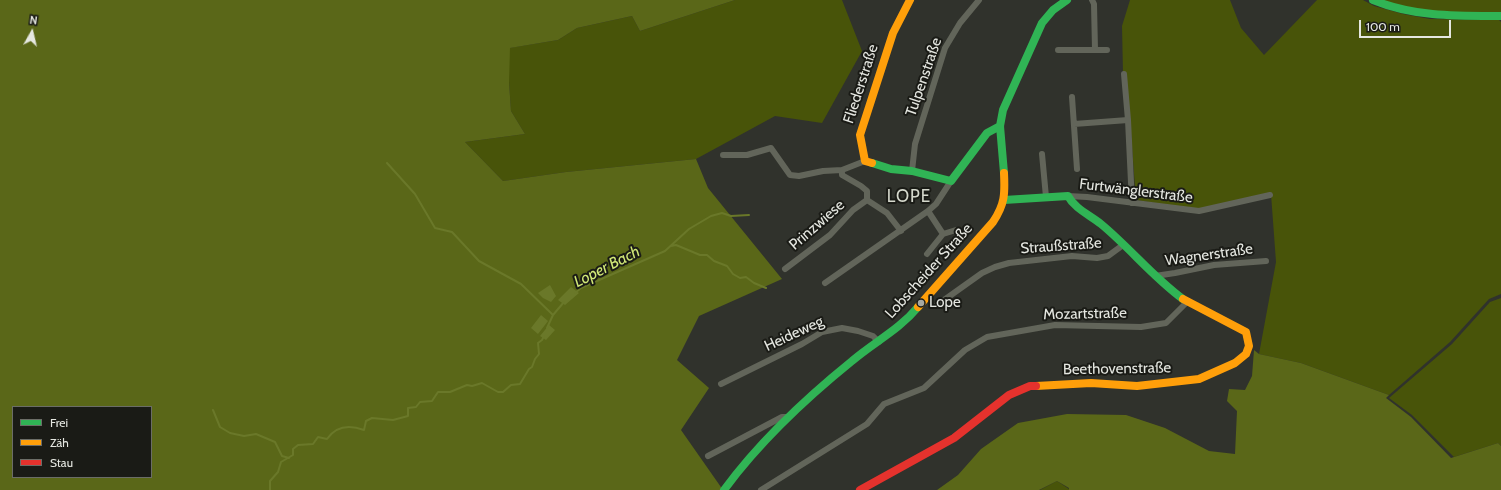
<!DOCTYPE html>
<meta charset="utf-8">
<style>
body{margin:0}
#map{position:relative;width:1501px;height:490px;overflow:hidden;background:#30322c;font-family:Cabin,sans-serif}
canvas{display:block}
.legend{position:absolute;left:12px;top:406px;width:140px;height:72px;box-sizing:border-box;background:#1a1b16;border:1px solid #6b6d67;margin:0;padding:5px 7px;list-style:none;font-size:12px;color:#e5e7e1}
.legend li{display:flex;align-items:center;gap:8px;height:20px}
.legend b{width:20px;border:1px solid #6b6d67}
.north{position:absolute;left:12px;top:12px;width:40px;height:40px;-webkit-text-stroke:3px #1a1b16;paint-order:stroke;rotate:8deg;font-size:11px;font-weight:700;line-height:16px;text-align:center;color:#e5e7e1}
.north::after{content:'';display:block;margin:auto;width:14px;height:18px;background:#e5e7e1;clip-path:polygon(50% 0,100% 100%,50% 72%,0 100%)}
.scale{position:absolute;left:1359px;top:20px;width:92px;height:18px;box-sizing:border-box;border:2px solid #e5e7e1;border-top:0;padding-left:5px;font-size:12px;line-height:14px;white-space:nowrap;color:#e5e7e1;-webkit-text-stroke:3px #1a1b16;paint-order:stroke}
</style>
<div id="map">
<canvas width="1501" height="490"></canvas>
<ul class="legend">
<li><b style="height:5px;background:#30b455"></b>Frei</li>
<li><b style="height:5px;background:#ff9f0a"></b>Zäh</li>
<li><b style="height:5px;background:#e5322d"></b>Stau</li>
</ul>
<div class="north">N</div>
<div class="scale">100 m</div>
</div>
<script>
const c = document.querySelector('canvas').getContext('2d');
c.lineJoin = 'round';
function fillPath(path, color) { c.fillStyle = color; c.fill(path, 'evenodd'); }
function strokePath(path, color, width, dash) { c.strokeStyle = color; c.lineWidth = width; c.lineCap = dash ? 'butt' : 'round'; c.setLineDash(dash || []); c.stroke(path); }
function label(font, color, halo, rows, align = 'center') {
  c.font = font + ' Cabin,sans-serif'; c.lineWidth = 4; c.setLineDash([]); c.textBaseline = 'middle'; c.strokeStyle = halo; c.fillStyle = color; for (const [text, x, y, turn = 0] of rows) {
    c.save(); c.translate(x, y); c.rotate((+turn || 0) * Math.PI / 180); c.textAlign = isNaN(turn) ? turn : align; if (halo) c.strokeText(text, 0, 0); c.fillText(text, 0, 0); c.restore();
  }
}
fillPath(new Path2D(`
 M735,0h107l20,51 -40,72 -47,-7 -79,43 -130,13 -63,9 -38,-39 60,-8 -14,-23 -2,-29v-34l49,-8 19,-12 55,-12 8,15z
 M1130,0h100l11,28 23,27 53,-55h46l11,6 29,8 27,5 69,1 2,2v272l-12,5 -39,43 -61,53 -88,-32 -42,-9 17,-92 -5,-68 -72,16 -63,-10 -6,-80 -7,-47 -1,-47z
 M1382,0h119v13c-39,-1 -82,2 -119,-13z
 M1501,298v148l-3,-3 -44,14 -42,-42 -23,-17 63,-54 38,-42z
 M1057,481l12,8v1h-29z`), '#485409');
fillPath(new Path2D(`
 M0,0h735l-95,31 -8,-15 -55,12 -19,12 -48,8 -1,34 2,29 14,23 -60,8 38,39 63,-9 130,-13 12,29 74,91 -83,37 -22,44 32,28 -28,42 42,60h-723zM13,407h138v70h-138z
 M1254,350l5,4 42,9 88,32 -3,3 25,19 40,41 47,-15 3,3v44h-432v-2l-12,-7 -18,9h-102l21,-15 23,-26 37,-26 49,-9 59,1 39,13 44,23 26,3 2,-43 -10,-10 2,-12 16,1 7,-14z`), '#5a6718');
fillPath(new Path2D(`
 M550,285l6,11 -5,6 -8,-4 -5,-5z
 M571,287l8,6 -14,12 -7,-5z
 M541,315l7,6 -10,13 -7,-6z
 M549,325l6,5 -9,10 -6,-4z`), '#6a7829');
strokePath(new Path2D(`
 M387,163l28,31 20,34 17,4 27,29 42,23 32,31
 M671,246l5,-1 24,10h7l7,6 13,5 6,8 7,4 6,-1 8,6 12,5
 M575,293l6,-5 84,-37 24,-22 22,-13 11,-3 9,3 18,-1
 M547,328l6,-13 11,-13
 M213,410l7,17 10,6 14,3 12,-2 19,8 7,14 7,2
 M270,490v-9l8,-9 3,-10 12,-7v-6l5,-4 15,-1 5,-7 9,2c9,-13 23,-14 37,-9l2,-9 6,-3 21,2 15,-4v-8l8,-1 4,-5 12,-1 6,-9h12l17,-7 5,1 10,-3 16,9h5l8,-7 9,-1 9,-15 3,-2 3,-8 4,-5 -1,-11 4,-3 2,-4`), '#6a7829', 2);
strokePath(new Path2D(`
 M1092,0l2,4 1,46h12
 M1058,50h37
 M1124,74l4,46 4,83
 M1072,97l5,72
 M1074,124l54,-4
 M1042,154l4,43
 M723,155h24l24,-7 19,27 9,1 24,-5 19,-1 23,-9
 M842,170v5l19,11 6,5v9l20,13 14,18
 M912,171l3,-27 30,-96 15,-25 19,-23
 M1068,196l19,1 112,14 71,-16
 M928,211l15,23 13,-4
 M927,254l16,-20
 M785,269l45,-34 23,-25 14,-10
 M1155,276l20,-3 39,-8 52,-4
 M825,283l103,-72 8,-7 15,-23
 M937,305l45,-32 13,-6 14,-4 63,-7 25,2 11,-2 15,-11
 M721,384l81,-40 20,-12 20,-4 16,3 15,5 6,6
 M708,456l74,-39h6
 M761,490l106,-66 17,-20 40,-16 41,-38 22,-13 68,-12 86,2 25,-4 21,-21`), '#62655a', 6);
strokePath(new Path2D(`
 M1373,0c41,17 84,16 128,16
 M872,163l19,6 21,2 39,10 36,-48 13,-7
 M1004,173l-4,-47 3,-16 39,-87 11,-13 14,-10
 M1004,200l64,-4c7,13 22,19 33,28 29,24 52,53 82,75
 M724,490c36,-49 81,-91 128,-129 22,-19 47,-31 66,-54`), '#30b455', 8);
strokePath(new Path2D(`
 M872,163l-7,-2 -5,-26 33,-102 17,-33
 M918,307l75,-85c12,-18 12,-28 11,-49
 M1036,386l55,-3 46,3 62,-7 36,-16 11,-9 3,-8 -3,-14 -63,-33`), '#ff9f0a', 8);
strokePath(new Path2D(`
 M860,490l94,-52 55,-43 21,-9h6`), '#e5322d', 8);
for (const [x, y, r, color] of [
 [921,303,4,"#a6a8a2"]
]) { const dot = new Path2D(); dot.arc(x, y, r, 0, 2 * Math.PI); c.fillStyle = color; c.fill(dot); strokePath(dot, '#1a1b16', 1.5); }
label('15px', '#e5e7e1', '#1a1b16', [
 ["Tulpenstraße",924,77,-71],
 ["Fliederstraße",861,84,-72],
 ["Furtwänglerstraße",1136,191,7],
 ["Prinzwiese",817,225,-41],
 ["Straußstraße",1061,246,-4],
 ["Wagnerstraße",1209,255,-8],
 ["Lobscheider Straße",929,271,-48],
 ["Mozartstraße",1085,314,-1],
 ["Heideweg",794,334,-25],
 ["Beethovenstraße",1117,369,-1]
]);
label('15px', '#e5e7e1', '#1a1b16', [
 ["Lope",929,303]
], 'left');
label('italic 16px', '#d1e877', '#1a1b16', [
 ["Loper Bach",607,267,-27]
]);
c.letterSpacing = '1px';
label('17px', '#d5d8cc', '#1a1b16', [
 ["LOPE",909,197]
]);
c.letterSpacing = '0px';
</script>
